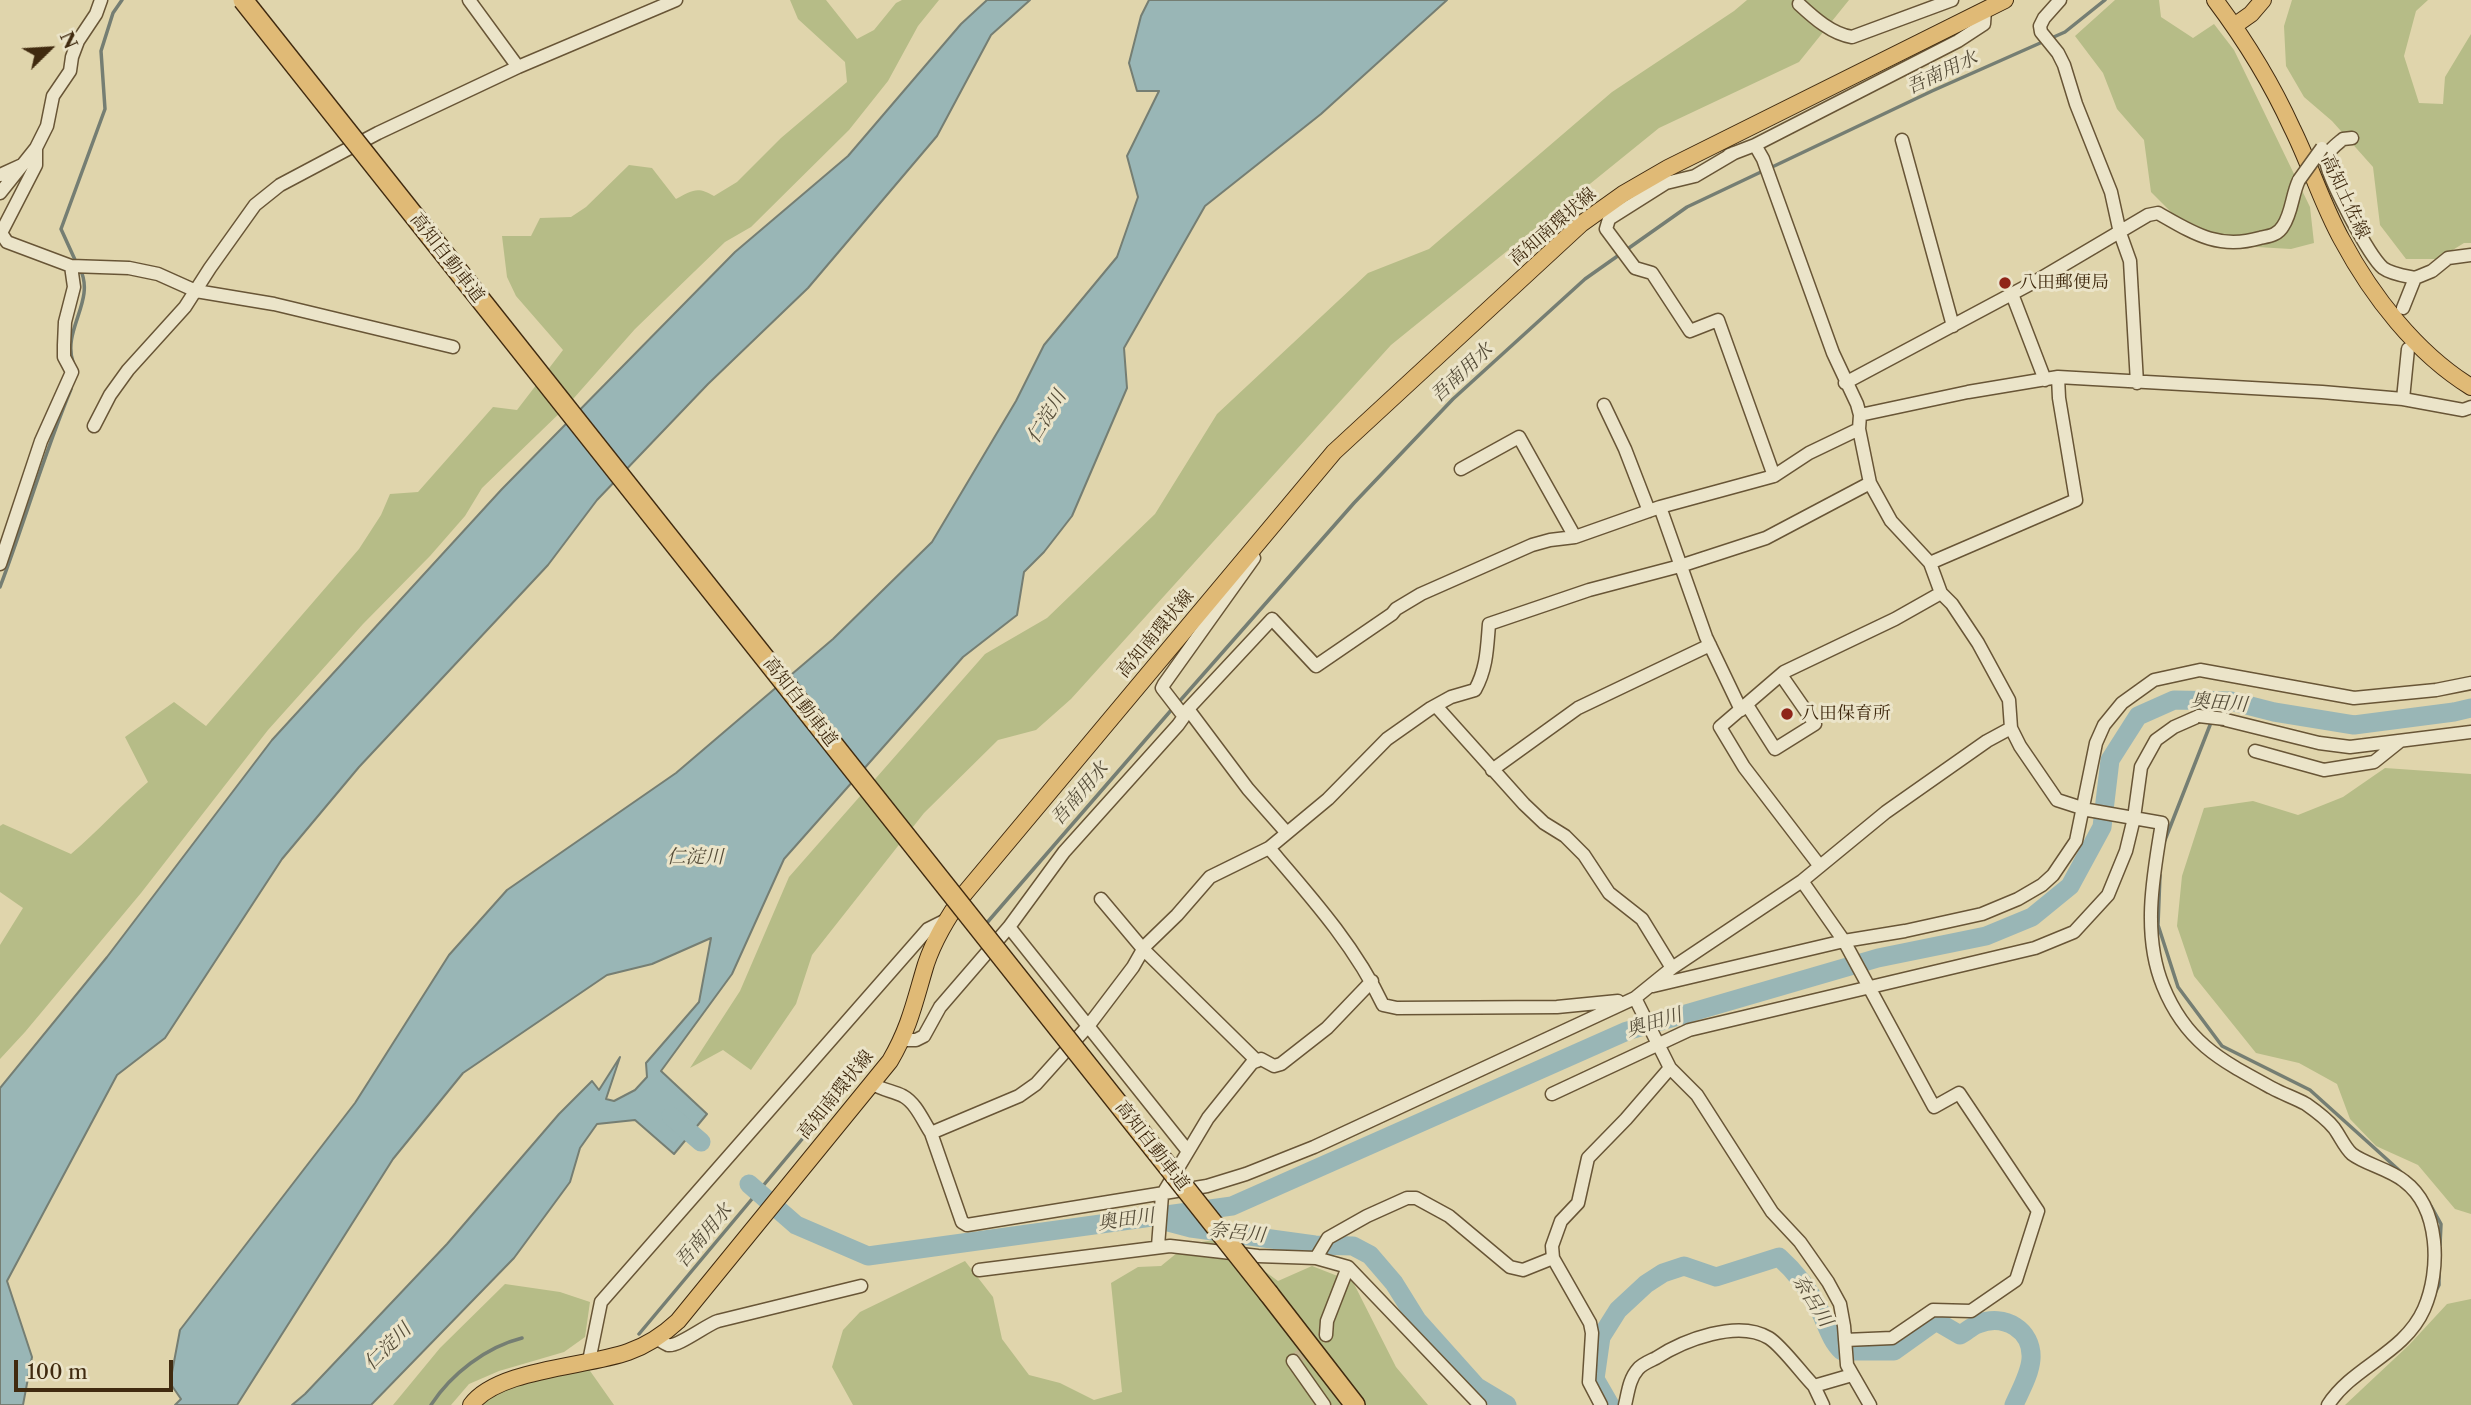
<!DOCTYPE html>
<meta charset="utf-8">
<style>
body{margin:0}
#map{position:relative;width:2471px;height:1405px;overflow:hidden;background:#e0d5ac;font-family:"Libre Caslon Text",serif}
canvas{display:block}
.north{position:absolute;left:14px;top:14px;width:70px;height:70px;-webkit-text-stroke:5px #ebe4c9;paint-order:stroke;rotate:66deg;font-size:19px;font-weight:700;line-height:28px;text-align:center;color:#402a0f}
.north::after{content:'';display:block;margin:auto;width:24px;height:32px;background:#402a0f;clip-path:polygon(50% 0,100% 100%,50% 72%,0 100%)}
.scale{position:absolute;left:14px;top:1360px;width:159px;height:32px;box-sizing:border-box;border:4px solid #402a0f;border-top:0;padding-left:9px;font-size:21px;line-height:24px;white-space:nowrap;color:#402a0f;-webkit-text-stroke:5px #ebe4c9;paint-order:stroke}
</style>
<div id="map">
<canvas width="2471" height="1405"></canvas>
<div class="north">N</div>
<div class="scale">100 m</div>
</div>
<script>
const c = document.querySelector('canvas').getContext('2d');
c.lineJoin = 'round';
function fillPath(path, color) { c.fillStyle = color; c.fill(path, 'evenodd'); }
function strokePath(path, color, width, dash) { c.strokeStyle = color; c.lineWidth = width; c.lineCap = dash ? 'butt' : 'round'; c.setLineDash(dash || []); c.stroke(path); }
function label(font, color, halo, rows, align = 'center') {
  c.font = font + ' "Libre Caslon Text","Noto Serif JP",serif'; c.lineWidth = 6; c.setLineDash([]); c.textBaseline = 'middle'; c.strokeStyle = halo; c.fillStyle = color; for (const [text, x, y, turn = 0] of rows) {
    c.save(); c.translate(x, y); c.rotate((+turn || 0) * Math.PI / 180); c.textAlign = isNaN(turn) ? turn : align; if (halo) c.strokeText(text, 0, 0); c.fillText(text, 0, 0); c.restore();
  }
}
fillPath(new Path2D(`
 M790,0h36l31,39 17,-9 22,-27 6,-3h37l-21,26 -30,55 -39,49 -98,97 -26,15 -90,87 -69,78 -84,81 -17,28 -35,40 -67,68 -95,106 -127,163 -116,139 -25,27v-114l23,-37 -23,-16v-66l3,-2 68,30c27,-23 50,-49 77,-72l-23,-45 49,-35 32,24 153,-177 22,-34 9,-21 28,-2 75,-85 24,3 46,-60 -47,-54 -9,-19 -5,-41h29l9,-18 31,-1 15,-10 43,-42 23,3 24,31c16,-9 22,-13 38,-3l23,-14 44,-44 66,-56 -2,-20 -47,-43z
 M1747,0h102l-50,62 -140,66 -268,217 -320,354 -35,31 -38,10 -74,73 -112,142 -16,49 -45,66 -28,-20 -33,18 50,-77 49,-114 196,-223 62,-36 108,-104 62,-100 151,-141 61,-24 183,-157 122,-81z
 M2115,0h44l2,17 32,21 21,-14 20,26 76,157 4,36 -23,6 -52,-3 -65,-31 -23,-23 -7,-52 -27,-31 -14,-36 -28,-37z
 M2292,0h136l-12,11 -12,45 15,47 24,1 2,-27 26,-43v209h-7l-26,16h-32l-26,-34 -7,-58 -41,-46 -28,-24 -18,-31 -2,-40z
 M2385,768l86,6v440l-16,-5 -37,-44 -42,-19 -26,-27 -13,-35 -38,-21 -43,-10 -62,-77 -17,-50 5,-50 22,-68 49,-7 45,14 45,-18z
 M1221,1239l57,42 34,-15 41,16 43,85 32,38h-575l-21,-38 11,-37 17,-18 105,-51 28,36 9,42 27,36 31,8 34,17 28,-8 -11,-109 27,-16 23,-1 27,-22z
 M505,1284l55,8 30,10 -5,35 -21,15 -65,19 -30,13 -18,21h-58l47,-57z
 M2471,1299v106h-126l64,-60 38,-41z
 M588,1368l26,37h-133c30,-27 71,-26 107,-37z`), '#b6bc87');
const water = new Path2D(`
 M987,0h43l-39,35 -54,101 -129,152 -100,96 -111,116 -49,65 -189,202 -77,92 -117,179 -48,37 -110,206 25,76 -9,48h-23v-317l107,-131 165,-217 230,-251 233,-237 113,-96 113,-132z
 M1149,0h298l-126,114 -116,92 -81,142 3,40 -55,128 -28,36 -20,20 -7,43 -54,42 -179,202 -52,115 -71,97 46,43 -33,40 -39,-34 -38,4 -17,24 -10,34 -56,76 -143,147h-79l13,-11 142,-150 112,-130 33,-33 7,9 21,-33 -14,42 8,2 21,-11 12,-13 -1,-14 53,-61 12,-64 -59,26 -45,11 -144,98 -70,86 -156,246h-62l6,-6 -11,-16 10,-53 175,-227 94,-148 58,-65 169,-117 157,-134 99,-97 84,-141 28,-56 73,-88 21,-60 -11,-41 32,-65h-22l-8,-28 12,-47z`);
fillPath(water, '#99b6b6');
strokePath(water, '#757e73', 2);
strokePath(new Path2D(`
 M1770,168l162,-77 133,-59 40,-32
 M76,262l-15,-33 44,-120 -4,-58 12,-38 9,-13
 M73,362c-11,-32 23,-62 7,-93
 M0,587c25,-66 44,-133 71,-198
 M1178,703l176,-200 99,-104 132,-120 102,-72 76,-36
 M2215,713l4,-12
 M2165,840l47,-120
 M2160,875l-2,50 20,62 44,59 88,44 91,82
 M985,925l188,-217
 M2431,1206l10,18 -1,21
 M2435,1293l4,-8v-12
 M639,1334l231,-276
 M431,1405c20,-31 55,-58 91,-67`), '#757e73', 3.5);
strokePath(new Path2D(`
 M671,1116l30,26
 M749,1184l47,41 72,31 364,-50 395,-175 251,-73 108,-22 46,-19 38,-31 32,-59 8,-67 28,-44 36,-16 57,1 43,11 80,13 100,-13 17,-4
 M1157,1219l34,9 124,17 38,1 17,9 24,28 23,37 60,67 30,18
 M1610,1405l-15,-26 6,-42 17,-27 28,-26 17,-11 21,-7 32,11 63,-20c18,16 30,32 41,54 7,14 11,30 22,40h52l42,-30 24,14c6,-3 12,-9 18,-11 26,-11 55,6 53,35 -1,15 -11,32 -17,46`), '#99b6b6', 19);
strokePath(new Path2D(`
 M1293,1361l33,-26`), '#c0b38d', 12, [12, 6]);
const minor = new Path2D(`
 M469,0l49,67
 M2060,0l-16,18 -4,8 1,6 17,21 6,12 12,39 35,88 9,41 10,28 7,122
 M1799,4c15,14 33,30 53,33l100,-37
 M2352,138l-9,1c-6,5 -17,13 -17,21 1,17 43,96 57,108 8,6 22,8 32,10
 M1902,140l51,186
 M1755,145l8,14 70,194 24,51 3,11 -1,14 11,54 21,38 39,42 11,30 11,11 26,39 31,57 2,28 9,18 37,54 31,10 74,13c-9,53 -20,112 1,163 23,57 59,75 109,102 11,6 23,10 34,16 10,7 20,14 28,24 6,8 11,20 18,26 13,10 37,15 52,27 36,27 37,89 20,128 -20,45 -71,57 -96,96
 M36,148v17l-35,68 6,9 64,24 58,2 29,6 38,17 78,13 179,43
 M1734,153l-39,23 -29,7 -57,36 -3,10 29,39 17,5 38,58 28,-11 56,156
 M1729,155l26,-10 203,-104 26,-17 1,-14
 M0,175l22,-10
 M0,193l36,-45 11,-22 6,-30 17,-25 2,-14 6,-16 18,-27 5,-14
 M2012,294l33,86
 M2403,308l12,-30 17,-7 16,-13 23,-3
 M1845,383l193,-103 110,-65 10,-2c35,20 60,37 102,25 9,-2 18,-3 23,-12 9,-13 9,-32 16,-46
 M2403,399l5,-50
 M1604,405l21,44 24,62
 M1860,415l108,-23 90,-15 264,15 81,7 60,11 8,-3
 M94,426l16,-31 18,-25 57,-63 25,-39 45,-63 25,-20 98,-52 140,-66 158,-67
 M1461,469l58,-32 56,100
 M1660,507l46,130 35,73
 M1930,563l146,-63 -17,-102 -1,-21
 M0,564l41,-123 31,-69 -8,-15v-12l1,-23 9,-35 -3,-21
 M1747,705l28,44 40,-25 -34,-49
 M1436,706l88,98 20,19 21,13 19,19 25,38 33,26 30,49
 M1188,709l60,80 38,43
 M1183,718l5,-9 84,-90 44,47 76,-52 4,-5 25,-15 111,-49 18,-5 25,-3 85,-30 114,-31 35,-23 50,-24
 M2222,719l97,24 31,4 121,-15
 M2255,751l69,19 50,-8 25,-20
 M1492,770l86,-62 132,-63
 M1269,848c42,49 86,98 114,157l14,3 160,-1 61,-6
 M1819,865l-75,-98 -24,-40 64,-55 111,-53 46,-26
 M1802,881l42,60 90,166 25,-14 79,118 -22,69 -45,31 -38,-1 -41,28 -47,2
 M1101,899l42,50 114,112
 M1009,927l178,223
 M1653,986l191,-45 61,-10 77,-17 36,-15 24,-14 11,-10 23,-34 20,-98 8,-18 18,-22 32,-23 46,-10 154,28 82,-8 35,-7
 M1635,998l35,70 27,27 75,117 28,30 28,40 12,22 4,22 3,39 23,40
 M903,1040h13l8,-4 16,-29 69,-80 55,-75 114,-127 5,-7 -1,-4 -20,-26 2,-4 90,-126
 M871,1083c11,7 22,8 32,13 13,7 20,25 28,37l88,-37 17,-12 53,-59 44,-58 12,-21 32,-31 33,-38 59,-29 59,-49 59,-60 44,-31 20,-11 24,-7c12,-22 12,-42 14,-66l100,-34 91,-24 86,-28 104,-55
 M1552,1094l137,-64 346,-82 39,-16 34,-37 18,-44 8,-33 7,-51 15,-27 18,-13 25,-11
 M931,1133l31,89 5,3 240,-39 39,-12 68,-27 321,-149 37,-30 130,-87 84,-69 101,-71 24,-13
 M1158,1246l4,-51 46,-77 44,-55 9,-4 13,7 7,-2 46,-36 45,-47
 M1316,1258l12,-20 39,-22 40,-18h9l33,18 61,51 13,3 30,-12
 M979,1270l191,-24 88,10 58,2 32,9 132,138
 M1326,1335l1,-14 21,-54
 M658,1339c1,1 8,5 10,6 10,2 38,-20 50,-24l143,-35
 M589,1361l12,-59 327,-373 18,-9
 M1293,1361l31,44
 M1814,1386l9,19
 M1601,1405l-12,-23 3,-49 -2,-10 -37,-65 -1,-12 9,-25 17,-18 10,-45 38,-39 44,-51
 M1625,1405c3,-12 4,-26 13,-36 4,-5 12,-8 18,-11 28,-18 82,-39 113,-20 13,8 33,36 45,48l38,-11`);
const major = new Path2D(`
 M2215,0c30,40 56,82 77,128 18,36 30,76 50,112 30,56 74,113 129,147
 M2234,26l17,-12 12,-14
 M471,1405c26,-36 115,-38 157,-53 20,-7 35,-17 50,-31l212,-260c20,-34 25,-61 36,-97 9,-27 23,-49 39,-71l369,-441 247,-228 42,-30 45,-26 337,-168`);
const highway = new Path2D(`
 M1269,1294l86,111`);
strokePath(minor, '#685536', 15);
strokePath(major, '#402a0f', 18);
strokePath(highway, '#402a0f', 22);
strokePath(minor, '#ebe4c9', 12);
strokePath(major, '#e0ba76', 16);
strokePath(highway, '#e0ba76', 19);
const minorBridge = new Path2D(`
 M2299,180l23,-32
 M2199,716l26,3`);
const highwayBridge = new Path2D(`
 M243,0l1026,1294`);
strokePath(minorBridge, '#685536', 15, []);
strokePath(highwayBridge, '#402a0f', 22, []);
strokePath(minorBridge, '#ebe4c9', 12);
strokePath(highwayBridge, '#e0ba76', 19);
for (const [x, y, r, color] of [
 [2005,283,7,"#8f2418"],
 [1787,714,7,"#8f2418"]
]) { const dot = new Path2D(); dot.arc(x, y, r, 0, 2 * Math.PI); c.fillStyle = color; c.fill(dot); strokePath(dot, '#ebe4c9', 2.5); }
label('18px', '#402a0f', '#ebe4c9', [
 ["高知土佐線",2345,197,65],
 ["高知南環状線",1553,227,-41],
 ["高知自動車道",447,258,52],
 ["高知南環状線",1156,634,-50],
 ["高知自動車道",800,702,52],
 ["高知南環状線",836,1095,-51],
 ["高知自動車道",1152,1146,52]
]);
label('18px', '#402a0f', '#ebe4c9', [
 ["八田郵便局",2019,283],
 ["八田保育所",1801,714]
], 'left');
label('italic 19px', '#564d39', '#ebe4c9', [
 ["吾南用水",1942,73,-25],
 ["吾南用水",1462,373,-43],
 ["仁淀川",1047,417,-59],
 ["奥田川",2219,703,5],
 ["吾南用水",1080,794,-49],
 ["仁淀川",695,858],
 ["奥田川",1654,1023,-17],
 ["奥田川",1126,1220,-8],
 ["奈呂川",1237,1233,6],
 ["吾南用水",704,1236,-50],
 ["奈呂川",1812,1301,58],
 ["仁淀川",388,1347,-45]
]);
</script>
